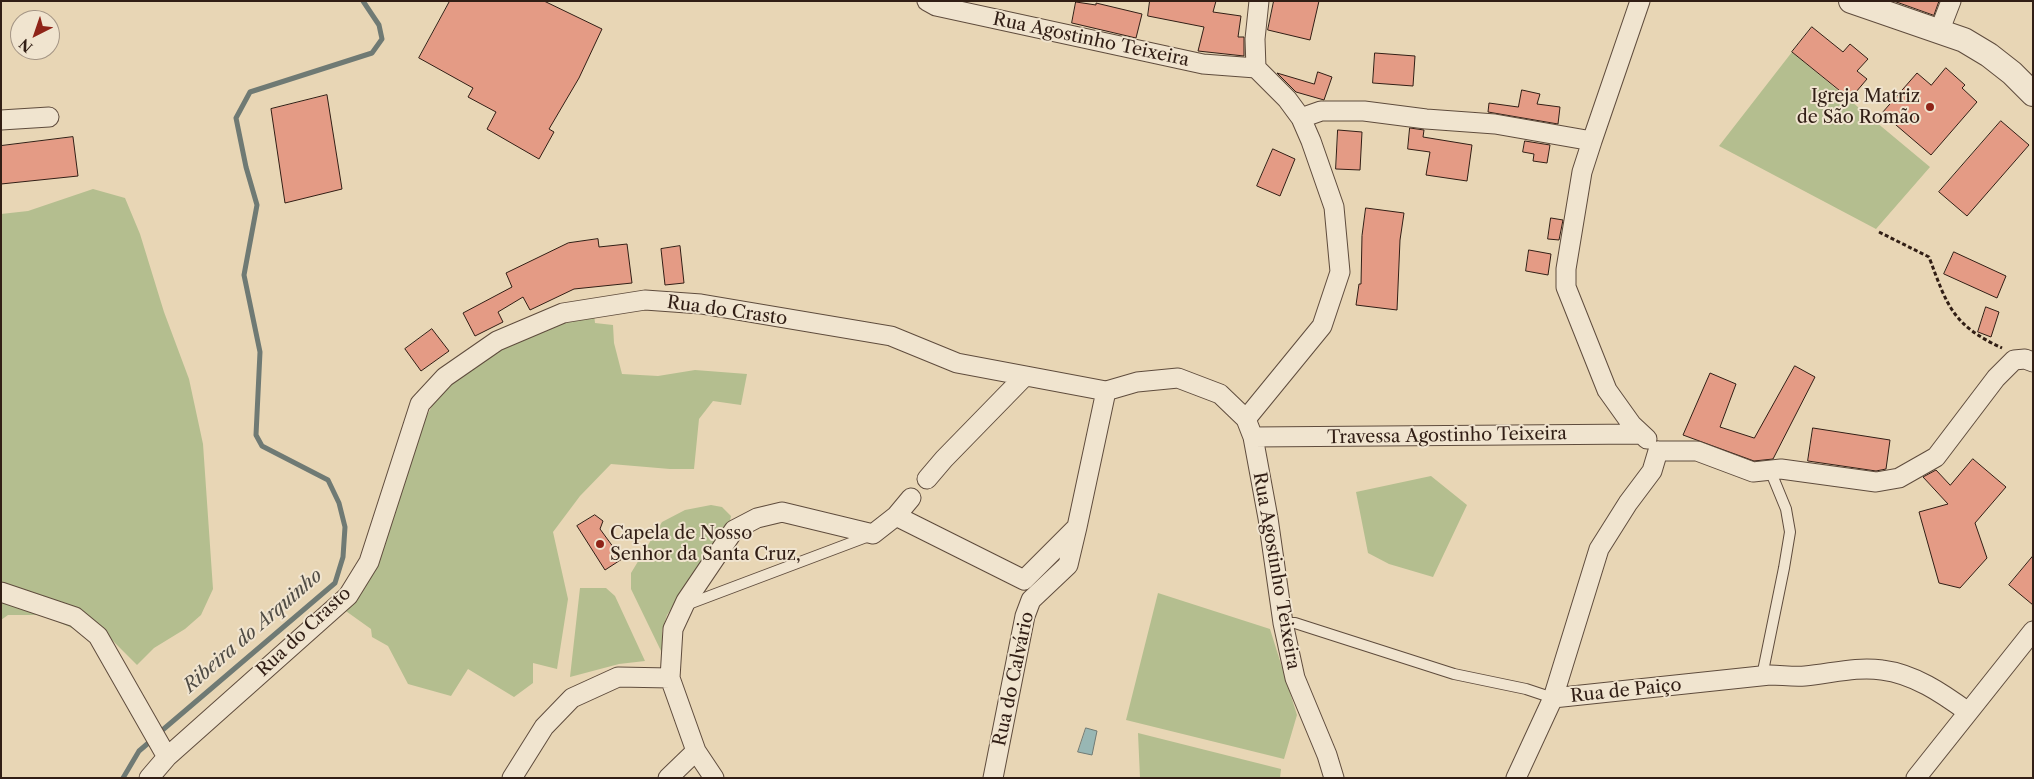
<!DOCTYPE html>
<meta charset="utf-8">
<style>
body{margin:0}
#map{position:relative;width:2034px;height:779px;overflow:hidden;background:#e8d6b5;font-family:"Libre Caslon Text",serif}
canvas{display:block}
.frame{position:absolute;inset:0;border:2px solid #311e15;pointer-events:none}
.north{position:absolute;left:10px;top:10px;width:50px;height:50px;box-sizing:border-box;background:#f0e4cf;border:1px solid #a49585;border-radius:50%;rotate:221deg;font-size:14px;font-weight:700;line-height:20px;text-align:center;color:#311e15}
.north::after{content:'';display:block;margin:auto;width:18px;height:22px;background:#8f2418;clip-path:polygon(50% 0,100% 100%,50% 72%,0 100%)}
</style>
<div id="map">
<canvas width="2034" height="779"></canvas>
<div class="frame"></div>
<div class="north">N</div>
</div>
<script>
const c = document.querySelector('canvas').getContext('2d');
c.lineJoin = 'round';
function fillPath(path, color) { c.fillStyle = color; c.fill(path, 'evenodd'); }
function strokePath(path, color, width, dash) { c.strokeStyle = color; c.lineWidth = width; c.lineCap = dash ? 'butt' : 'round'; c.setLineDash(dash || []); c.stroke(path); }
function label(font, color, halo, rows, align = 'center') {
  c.font = font + ' "Libre Caslon Text",serif'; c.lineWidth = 4; c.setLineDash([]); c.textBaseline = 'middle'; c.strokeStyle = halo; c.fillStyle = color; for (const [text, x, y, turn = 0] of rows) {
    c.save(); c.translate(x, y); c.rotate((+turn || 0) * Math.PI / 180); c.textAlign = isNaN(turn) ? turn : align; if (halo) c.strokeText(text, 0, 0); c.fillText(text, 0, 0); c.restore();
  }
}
fillPath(new Path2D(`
 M1792,52l138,115 -54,62 -157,-83z
 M93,189l32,9 15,36 24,78 25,67 14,65 10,145 -12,26 -16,14 -31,19 -17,17 -30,-30 -26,-3 -39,-17h-34l-7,5v-406l27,-3z
 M594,314l1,9 18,2 1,18 8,31 36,2 37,-6 52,4 -6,31 -28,-4 -14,18 -5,50h-24l-59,-5 -31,32 -27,36 15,67 -11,70 -24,-6v20l-19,14 -46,-28 -17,27 -43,-12 -20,-38 -16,-9 -1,-8 -28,-20 77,-181 23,-42 49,-41z
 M1431,476l36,29 -34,72 -44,-13 -21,-11 -12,-61z
 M711,505l11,2 9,9 -1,5 -63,94 -5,16v22l-31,-64v-16l31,-51 23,-12z
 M580,588h26l9,8 30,65 -26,3 -49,13z
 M1158,593l112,36 27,86 -13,44 -158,-39z
 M1138,733l143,36 -1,9h-140z`), '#b4be8f');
const water = new Path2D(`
 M1086,728l11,3 -5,24 -14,-3z`);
fillPath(water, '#98b7b4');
strokePath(water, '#6f7a74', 1);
strokePath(new Path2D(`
 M159,733l176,-150 8,-26 2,-30 -6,-24 -11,-23 -66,-34 -6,-11 4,-83 -16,-77 13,-70 -11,-38 -10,-49 14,-26 122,-39 10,-14 -3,-14 -16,-24
 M123,778l16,-27 14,-12`), '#6f7a74', 5);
const building = new Path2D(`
 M450,1h94l58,28 -23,49 -30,51 5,3 -15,27 -52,-30 9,-17 -28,-15 5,-9 -54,-30z
 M1150,1h66l-3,11 28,4 -3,21h6v19l-46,-5 6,-24 -56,-11z
 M1274,1h45l-9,39 -42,-10z
 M1894,1h45l-5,14z
 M1076,2l20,3v-2l46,11 -6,24 -64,-15z
 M1812,27l31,25 7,-8 18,15 -11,12 10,8 -17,20 -58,-47z
 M1375,53l40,3 -2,30 -40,-3z
 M1946,68l19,17 -3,3 15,14 -46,53 -49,-42 35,-40 14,12z
 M1318,72l14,5 -8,23 -28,-8 -19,-19 37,11z
 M1522,90l18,4 -3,10 23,3 -2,17 -70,-12 1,-9 29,4z
 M327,95l15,94 -57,14 -14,-94z
 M2001,121l28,24 -62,71 -28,-24z
 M1410,128l14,2 -1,7 49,8 -5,36 -41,-6 4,-23 -22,-3z
 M1338,130l24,2 -2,38 -24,-1z
 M73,137l5,39 -77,8v-38z
 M1525,141l25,4 -3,18 -14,-2 1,-7 -11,-2z
 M1273,149l22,10 -15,37 -23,-10z
 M1366,208l38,5 -4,27 -3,70 -41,-5 3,-21h2l1,-48z
 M1551,218l12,2 -4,20 -11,-1z
 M598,239l1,8 28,-3 5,39 -58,6 -44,21 -7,-13 -25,15 5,10 -28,14 -12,-23 49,-26 -6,-14 62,-30z
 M680,246l4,37 -19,2 -4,-36z
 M1529,250l22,4 -3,21 -22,-4z
 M1954,252l52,24 -9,22 -53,-24z
 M1986,307l13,5 -8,25 -13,-5z
 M432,329l17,22 -28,20 -16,-22z
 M1795,366l20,11 -42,82 -19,2 -71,-26 27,-62 26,11 -16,43 34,11z
 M1813,428l77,12 -4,29 -10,2 -68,-10z
 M1973,459l33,28 -31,36 12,35 -27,30 -21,-5 -20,-71 29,-8 -25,-27 13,-7 14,15z
 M595,515l8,6 -3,8 22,30 -17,11 -28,-44z
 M2033,556v49l-24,-20z`);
fillPath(building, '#e49b85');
strokePath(building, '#311e15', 1);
const service = new Path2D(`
 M686,605l183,-69
 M1283,623h12l159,51 72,15 27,9
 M1762,676l22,-108 6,-36 -4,-23 -16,-39`);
const minor = new Path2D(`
 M927,1l9,5 267,58 53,4
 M1939,32l12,-31
 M1301,118l20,-7h43l62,8 69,5 97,17 48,-140
 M1,120l48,-3
 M1592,141l-10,31 -16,97v18l41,103 25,35 15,14
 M1246,419l76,-93 18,-54 -6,-65 -23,-66 -10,-23 -14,-19 -31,-31 -1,-29 4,-38
 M1253,437l388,-3
 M1658,451h39l56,21 28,-3 95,13 23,-4 37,-21 60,-79 18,-18 11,-1 8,3
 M927,479l17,-20 80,-82
 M896,516l128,64 53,-53
 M1,592l74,25 23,19 69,121
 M1553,698l217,-23c11,0 23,2 35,1 25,-2 51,-10 77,-6 32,4 60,23 86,42
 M149,778l18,-21 181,-161 21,-34 51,-158 25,-27 52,-36 66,-28 82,-13 56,4 190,32 66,27 149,28 31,-9 41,-4 42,16 26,25 7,18 15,81 15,105 12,55 32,77 7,23
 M512,778l32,-51 28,-29 46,-21 52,1
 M668,778l28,-27
 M714,778l-18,-27 -26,-73 3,-49 13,-28 48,-71 23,-12 25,-6 91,22 23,-18 15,-18
 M993,778l32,-162 6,-16 37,-35 9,-38 29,-136
 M1516,778l37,-80 46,-149 29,-46 24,-32 6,-20
 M1916,778l117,-147`);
const tertiary = new Path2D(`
 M1851,1l113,39 25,15 23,18 21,21`);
strokePath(service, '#5f4c3d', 12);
strokePath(minor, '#5f4c3d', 21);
strokePath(tertiary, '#5f4c3d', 26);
strokePath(new Path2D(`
 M1879,232l50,25c18,48 23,68 73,91`), '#311e15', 3, [4, 2.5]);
strokePath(service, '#f0e4cf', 10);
strokePath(minor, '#f0e4cf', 19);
strokePath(tertiary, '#f0e4cf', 24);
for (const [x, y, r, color] of [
 [1930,107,5,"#8f2418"],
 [600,544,5,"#8f2418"]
]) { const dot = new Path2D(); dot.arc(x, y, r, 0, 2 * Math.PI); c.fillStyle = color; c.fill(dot); strokePath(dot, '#f0e4cf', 2); }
label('18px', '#311e15', '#f0e4cf', [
 ["Rua Agostinho Teixeira",1091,40,12],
 ["Rua do Crasto",727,311,8],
 ["Travessa Agostinho Teixeira",1447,436,-1],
 ["Rua Agostinho Teixeira",1276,571,80],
 ["Rua do Crasto",304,632,-43],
 ["Rua do Calvário",1014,679,-78],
 ["Rua de Paiço",1626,691,-6]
]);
label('18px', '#311e15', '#f0e4cf', [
 ["Igreja Matriz",1920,97],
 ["de São Romão",1920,118],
 ["Capela de Nosso",610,534,"left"],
 ["Senhor da Santa Cruz,",610,555,"left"]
], 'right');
label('italic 19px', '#504c45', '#f0e4cf', [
 ["Ribeira do Arquinho",253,631,-41]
]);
</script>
